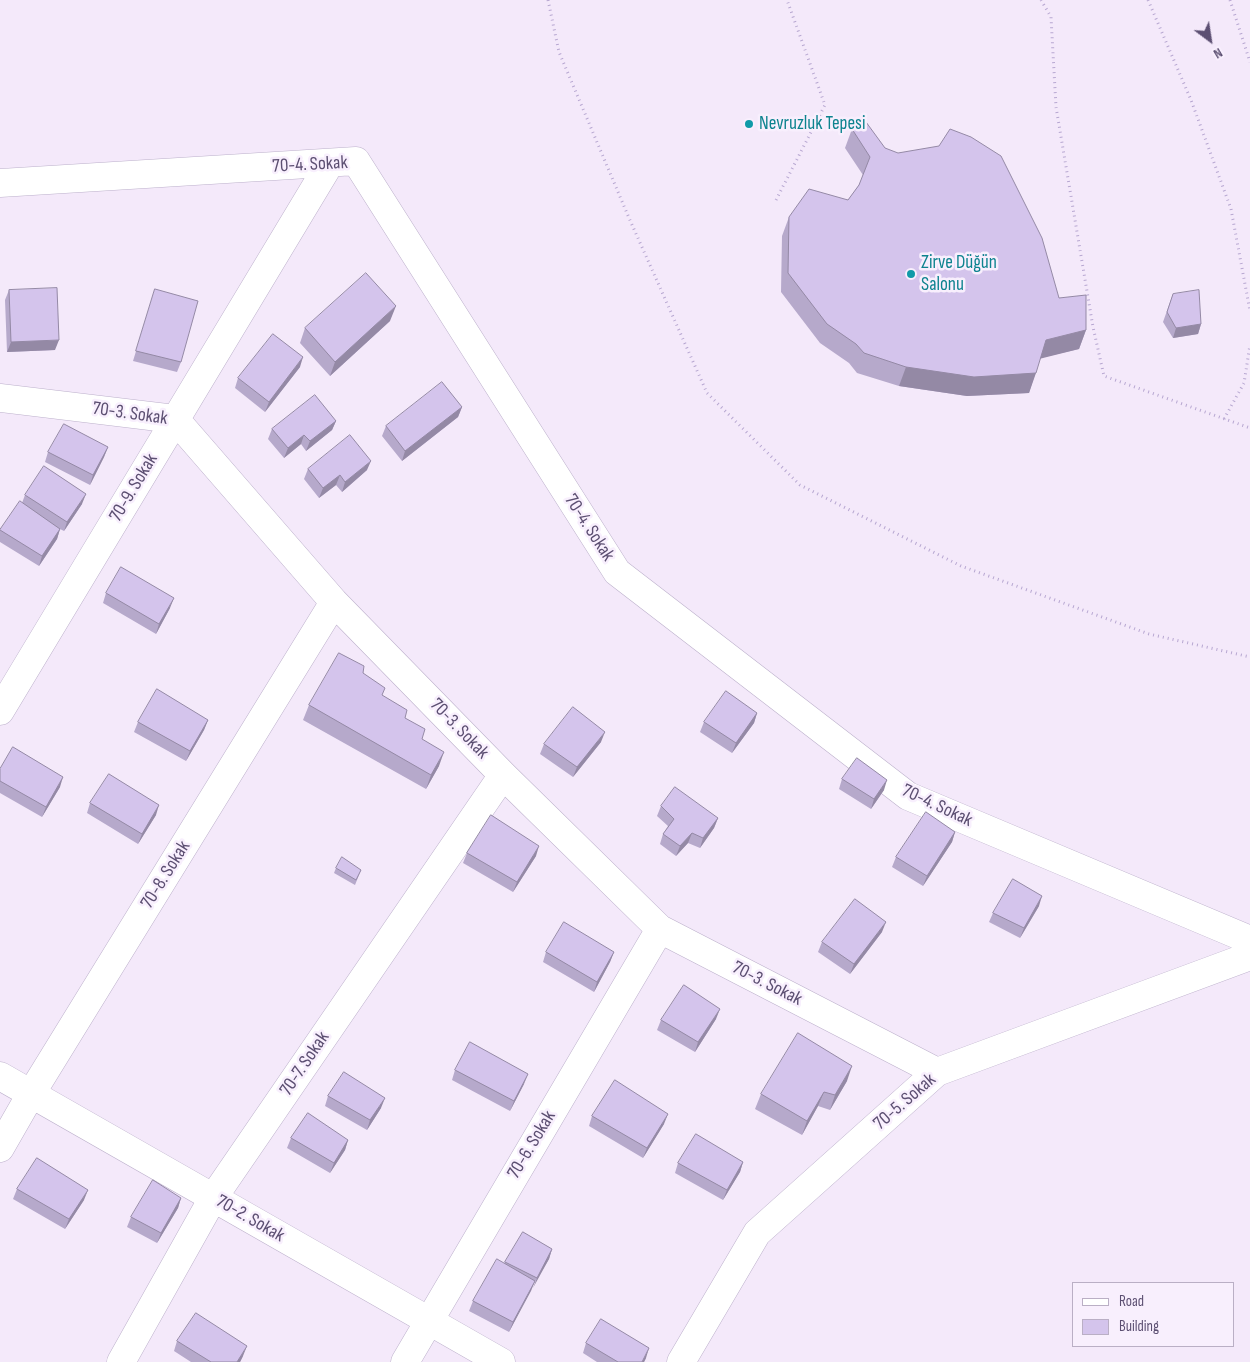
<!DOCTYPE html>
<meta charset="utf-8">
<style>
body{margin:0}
#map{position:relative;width:1250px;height:1362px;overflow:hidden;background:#f4e9fa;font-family:"Sofia Sans Condensed",sans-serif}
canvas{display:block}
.legend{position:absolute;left:1072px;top:1282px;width:162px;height:65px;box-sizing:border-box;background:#f8effd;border:1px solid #baafc5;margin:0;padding:6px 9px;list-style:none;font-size:15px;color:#5c4f72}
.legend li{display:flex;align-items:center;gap:10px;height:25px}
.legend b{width:25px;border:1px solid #baafc5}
.north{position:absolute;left:1185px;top:15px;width:50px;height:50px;-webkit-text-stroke:4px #f8effd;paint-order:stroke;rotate:149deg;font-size:14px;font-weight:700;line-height:20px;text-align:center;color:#5c4f72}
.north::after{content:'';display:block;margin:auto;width:18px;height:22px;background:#5c4f72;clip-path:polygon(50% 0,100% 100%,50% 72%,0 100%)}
</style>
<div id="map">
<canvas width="1250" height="1362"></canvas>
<ul class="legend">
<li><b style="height:6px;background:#fff"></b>Road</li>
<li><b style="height:14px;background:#d4c4ec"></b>Building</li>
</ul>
<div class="north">N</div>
</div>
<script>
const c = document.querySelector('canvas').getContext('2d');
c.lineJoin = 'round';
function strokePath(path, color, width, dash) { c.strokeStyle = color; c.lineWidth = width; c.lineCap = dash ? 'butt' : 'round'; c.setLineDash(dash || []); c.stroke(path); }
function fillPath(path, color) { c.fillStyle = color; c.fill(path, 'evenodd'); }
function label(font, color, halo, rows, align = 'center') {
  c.font = font + ' "Sofia Sans Condensed",sans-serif'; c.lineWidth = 5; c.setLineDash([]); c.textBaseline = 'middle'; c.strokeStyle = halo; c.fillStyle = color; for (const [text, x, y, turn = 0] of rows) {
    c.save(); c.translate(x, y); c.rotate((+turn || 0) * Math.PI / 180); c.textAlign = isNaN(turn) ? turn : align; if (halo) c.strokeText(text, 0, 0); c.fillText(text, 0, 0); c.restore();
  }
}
const minor = new Path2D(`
 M0,183l356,-22 261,411 291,224 342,144
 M0,398l175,21 159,183 169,173 157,154 277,143
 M0,711l330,-548
 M0,1076l501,286
 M0,1148l31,-54 303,-492
 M121,1362l92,-164 290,-423
 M405,1362l255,-433
 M681,1362l76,-129 180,-161 313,-116`);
strokePath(minor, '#bcb0cb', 29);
strokePath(new Path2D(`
 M548,0l11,52 70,166 78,175 93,92 161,81 188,68 101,23
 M1041,0l10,17 5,90 37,220 11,49 146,52
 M1148,0l43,100 40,109 19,102
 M1230,0l20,62
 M776,200l49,-95 -38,-105
 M1224,419l20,-36 6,-38`), '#b7a7d1', 3, [1, 4]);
strokePath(minor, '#fff', 28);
fillPath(new Path2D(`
 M852,129l33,19 174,150 27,32 -7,19 -39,9 -11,35 -62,3 -68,-10 -42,-13 -8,-10 -29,-20 -39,-51 1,-56 7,-19 59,-17 11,-15 4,-10 -18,-27z
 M155,289l26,73 -4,10 -44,-11z
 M9,290l46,60 -48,2 -2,-52z
 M1173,294l28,30 -3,10 -25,4 -10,-16z
 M390,321l-60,55 -30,-33 5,-15z
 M300,367l-35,45 -30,-24 3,-10z
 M462,407l-4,10 -56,44 -20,-25 4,-10z
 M336,421l-4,9 -26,21 -5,-7 -17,14 -16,-19 4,-10z
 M108,447l-4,10 -14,28 -45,-23 3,-10z
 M308,469l59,1 -25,22 -6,-7 -17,13 -15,-19z
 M25,495l57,9 -18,27 -4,-2 -3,10 -18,27 -39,-24v-12l22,-27z
 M106,593l64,15 -14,26 -53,-31z
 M363,673l20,23 22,22 17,21 17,27 -13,23 -123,-69 6,-15z
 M757,713l-3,10 -22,30 -32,-21 4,-10z
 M208,720l-4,10 -18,31 -52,-29 4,-10z
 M601,742l-28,35 -33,-23 4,-10z
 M0,769l60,18 -18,30 -42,-24z
 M842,779l42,11 -13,19 -32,-20z
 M90,803l66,12 -18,29 -51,-31z
 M661,806l57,12 -4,10 -14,20 -12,-5 -12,13 -16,-12 3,-10 5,-8 -11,-10z
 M955,832l-3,10 -29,44 -31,-19 4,-10z
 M467,853l69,3 -23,36 -50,-29z
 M336,868l25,2 -6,15 -21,-12z
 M1039,906l-19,32 -31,-16 4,-9z
 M882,932l-32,42 -32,-22 4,-10z
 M546,952h68l-4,10 -16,30 -51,-30z
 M716,1019l-21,33 -38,-22 4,-10z
 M455,1070l69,14 -14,27 -58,-31z
 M847,1081l-17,29 -12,-4 -16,29 -47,-26 6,-15z
 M328,1096l53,12 -14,22 -42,-24z
 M592,1116l72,8 -21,34 -54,-32z
 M291,1138l57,2 -3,10 -15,23 -43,-25z
 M743,1162l-3,10 -17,28 -48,-27 3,-10z
 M17,1189l67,11 -19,29 -52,-30z
 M181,1198l-3,10 -21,35 -30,-16 4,-10z
 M552,1249l-3,10 -17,28 -23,45 -40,-21 4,-10 32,-39z
 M177,1341l66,15 -3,6h-49l-17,-11z
 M586,1343l60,15 -2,4h-47l-14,-9z`), '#b6a9cb');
fillPath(new Path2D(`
 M396,306l-6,15 -60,55 5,-14z
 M1201,324l-3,10 -25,4 3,-10z
 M1086,330l-7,19 -40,10 7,-19z
 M59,340l-4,10 -48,2 4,-10z
 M303,357l-3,10 -35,45 4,-10z
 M906,367l130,6 -7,20 -62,3 -68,-10z
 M462,407l-4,10 -56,44 3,-10z
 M336,421l-4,9 -26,21 4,-10z
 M304,435l-3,9 -17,14 4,-10z
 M108,447l-4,10 -14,28 3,-10z
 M371,461l-4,9 -25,22 3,-10z
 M340,475l-4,10 -17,13 4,-10z
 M86,494l-4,10 -18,27 3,-9z
 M60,529l-3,10 -18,27 3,-10z
 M174,598l-4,10 -14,26 3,-10z
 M757,713l-3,10 -22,30 4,-10z
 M208,720l-4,10 -18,31 4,-10z
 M605,732l-4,10 -28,35 4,-10z
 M444,752l-5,14 -13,23 5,-14z
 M63,777l-3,10 -18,30 4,-10z
 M887,780l-3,10 -13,19 3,-10z
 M159,805l-3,10 -18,29 4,-10z
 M718,818l-4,10 -14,20 3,-10z
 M955,832l-3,10 -29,44 4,-10z
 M692,833l-4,10 -12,13 4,-10z
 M539,846l-3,10 -23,36 4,-10z
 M1042,896l-3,10 -19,32 4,-10z
 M886,922l-4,10 -32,42 4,-10z
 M614,952l-4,10 -16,30 3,-10z
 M720,1009l-4,10 -21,33 3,-10z
 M852,1066l-5,15 -17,29 5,-15z
 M528,1074l-4,10 -14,27 4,-10z
 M824,1092l-6,14 -16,29 5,-14z
 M385,1098l-4,10 -14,22 3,-10z
 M668,1114l-4,10 -21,34 4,-10z
 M348,1140l-3,10 -15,23 4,-10z
 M743,1162l-3,10 -17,28 4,-10z
 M88,1190l-4,10 -19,29 4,-10z
 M181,1198l-3,10 -21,35 4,-10z
 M552,1249l-3,10 -16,29 4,-10z
 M535,1281l-4,10 -22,41 4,-10z
 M247,1346l-4,10 -3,6h-3z
 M649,1348l-3,10 -2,4h-2z`), '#9489a5');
const building = new Path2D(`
 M866,122l19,26 13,5 41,-7 11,-17 21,8 30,19 41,82 17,60 27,-3v35l-40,10 -10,33 -62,4 -68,-10 -42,-14 -8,-9 -29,-20 -39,-51 1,-56 20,-28 39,11 11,-15 11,-28 -18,-28z
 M366,273l30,33 -61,56 -30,-34z
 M57,288l2,52 -48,2 -2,-52z
 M155,289l43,12 -17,61 -45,-11z
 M1199,290l2,34 -25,4 -9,-16 6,-18z
 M273,334l30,23 -34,45 -31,-24z
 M442,382l20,25 -57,44 -19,-25z
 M315,395l21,26 -26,20 -6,-6 -16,13 -16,-19z
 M64,424l44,23 -15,28 -45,-23z
 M350,435l21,26 -26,21 -5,-7 -17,13 -15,-19z
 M44,466l42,28 -19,28 -42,-27z
 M20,501l40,28 -18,27 -42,-26z
 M121,567l53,31 -15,26 -53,-31z
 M339,653l25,13 -1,7 22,15 -3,7 25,15 -2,8 20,11 -3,10 22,13 -13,23 -122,-70z
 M157,689l51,31 -18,31 -52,-29z
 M726,691l31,22 -21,30 -32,-21z
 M573,707l32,25 -28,35 -33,-23z
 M13,747l50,30 -17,30 -46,-26v-12z
 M857,758l30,22 -13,19 -32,-20z
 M109,774l50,31 -17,29 -52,-31z
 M675,787l43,31 -15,20 -11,-5 -12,13 -17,-12 11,-15 -13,-13z
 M926,812l29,20 -28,44 -31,-19z
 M491,815l48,31 -22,36 -50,-29z
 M342,857l19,13 -5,10 -20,-12z
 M1013,879l29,17 -18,32 -31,-15z
 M855,899l31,23 -32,42 -32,-22z
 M564,922l50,30 -17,30 -51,-30z
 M684,985l36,24 -22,33 -37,-22z
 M798,1033l54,33 -17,29 -11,-3 -17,29 -46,-27z
 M470,1042l58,32 -14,27 -59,-31z
 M344,1072l41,26 -15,22 -42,-24z
 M615,1080l53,34 -21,34 -55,-32z
 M308,1113l40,27 -14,23 -43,-25z
 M696,1134l47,28 -16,28 -49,-27z
 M37,1158l51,32 -19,29 -52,-30z
 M153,1180l28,18 -20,35 -30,-16z
 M523,1232l29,17 -15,29 -32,-16z
 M497,1259l38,22 -22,41 -40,-21z
 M196,1313l51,33 -10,16h-26l-34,-21z
 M601,1319l48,29 -7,14h-24l-32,-19z`);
fillPath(building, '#d4c4ec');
strokePath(building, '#9489a5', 1);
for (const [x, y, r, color] of [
 [749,124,5,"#0f9aa8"],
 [911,274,5,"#0f9aa8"]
]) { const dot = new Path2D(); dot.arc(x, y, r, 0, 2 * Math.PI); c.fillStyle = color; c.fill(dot); strokePath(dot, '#f8effd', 2); }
label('19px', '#0d838f', '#f8effd', [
 ["Nevruzluk Tepesi",759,124],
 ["Zirve Düğün",921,263],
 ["Salonu",921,285]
], 'left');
label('19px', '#5c4f72', '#f8effd', [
 ["70-4. Sokak",310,165,-3],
 ["70-3. Sokak",130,414,8],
 ["70-9. Sokak",134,488,-59],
 ["70-4. Sokak",589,528,57],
 ["70-3. Sokak",459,729,46],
 ["70-4. Sokak",937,806,25],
 ["70-8. Sokak",166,875,-58],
 ["70-3. Sokak",767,984,27],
 ["70-7. Sokak",305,1064,-56],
 ["70-5. Sokak",905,1102,-41],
 ["70-6. Sokak",532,1145,-59],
 ["70-2. Sokak",250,1219,30]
]);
</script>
